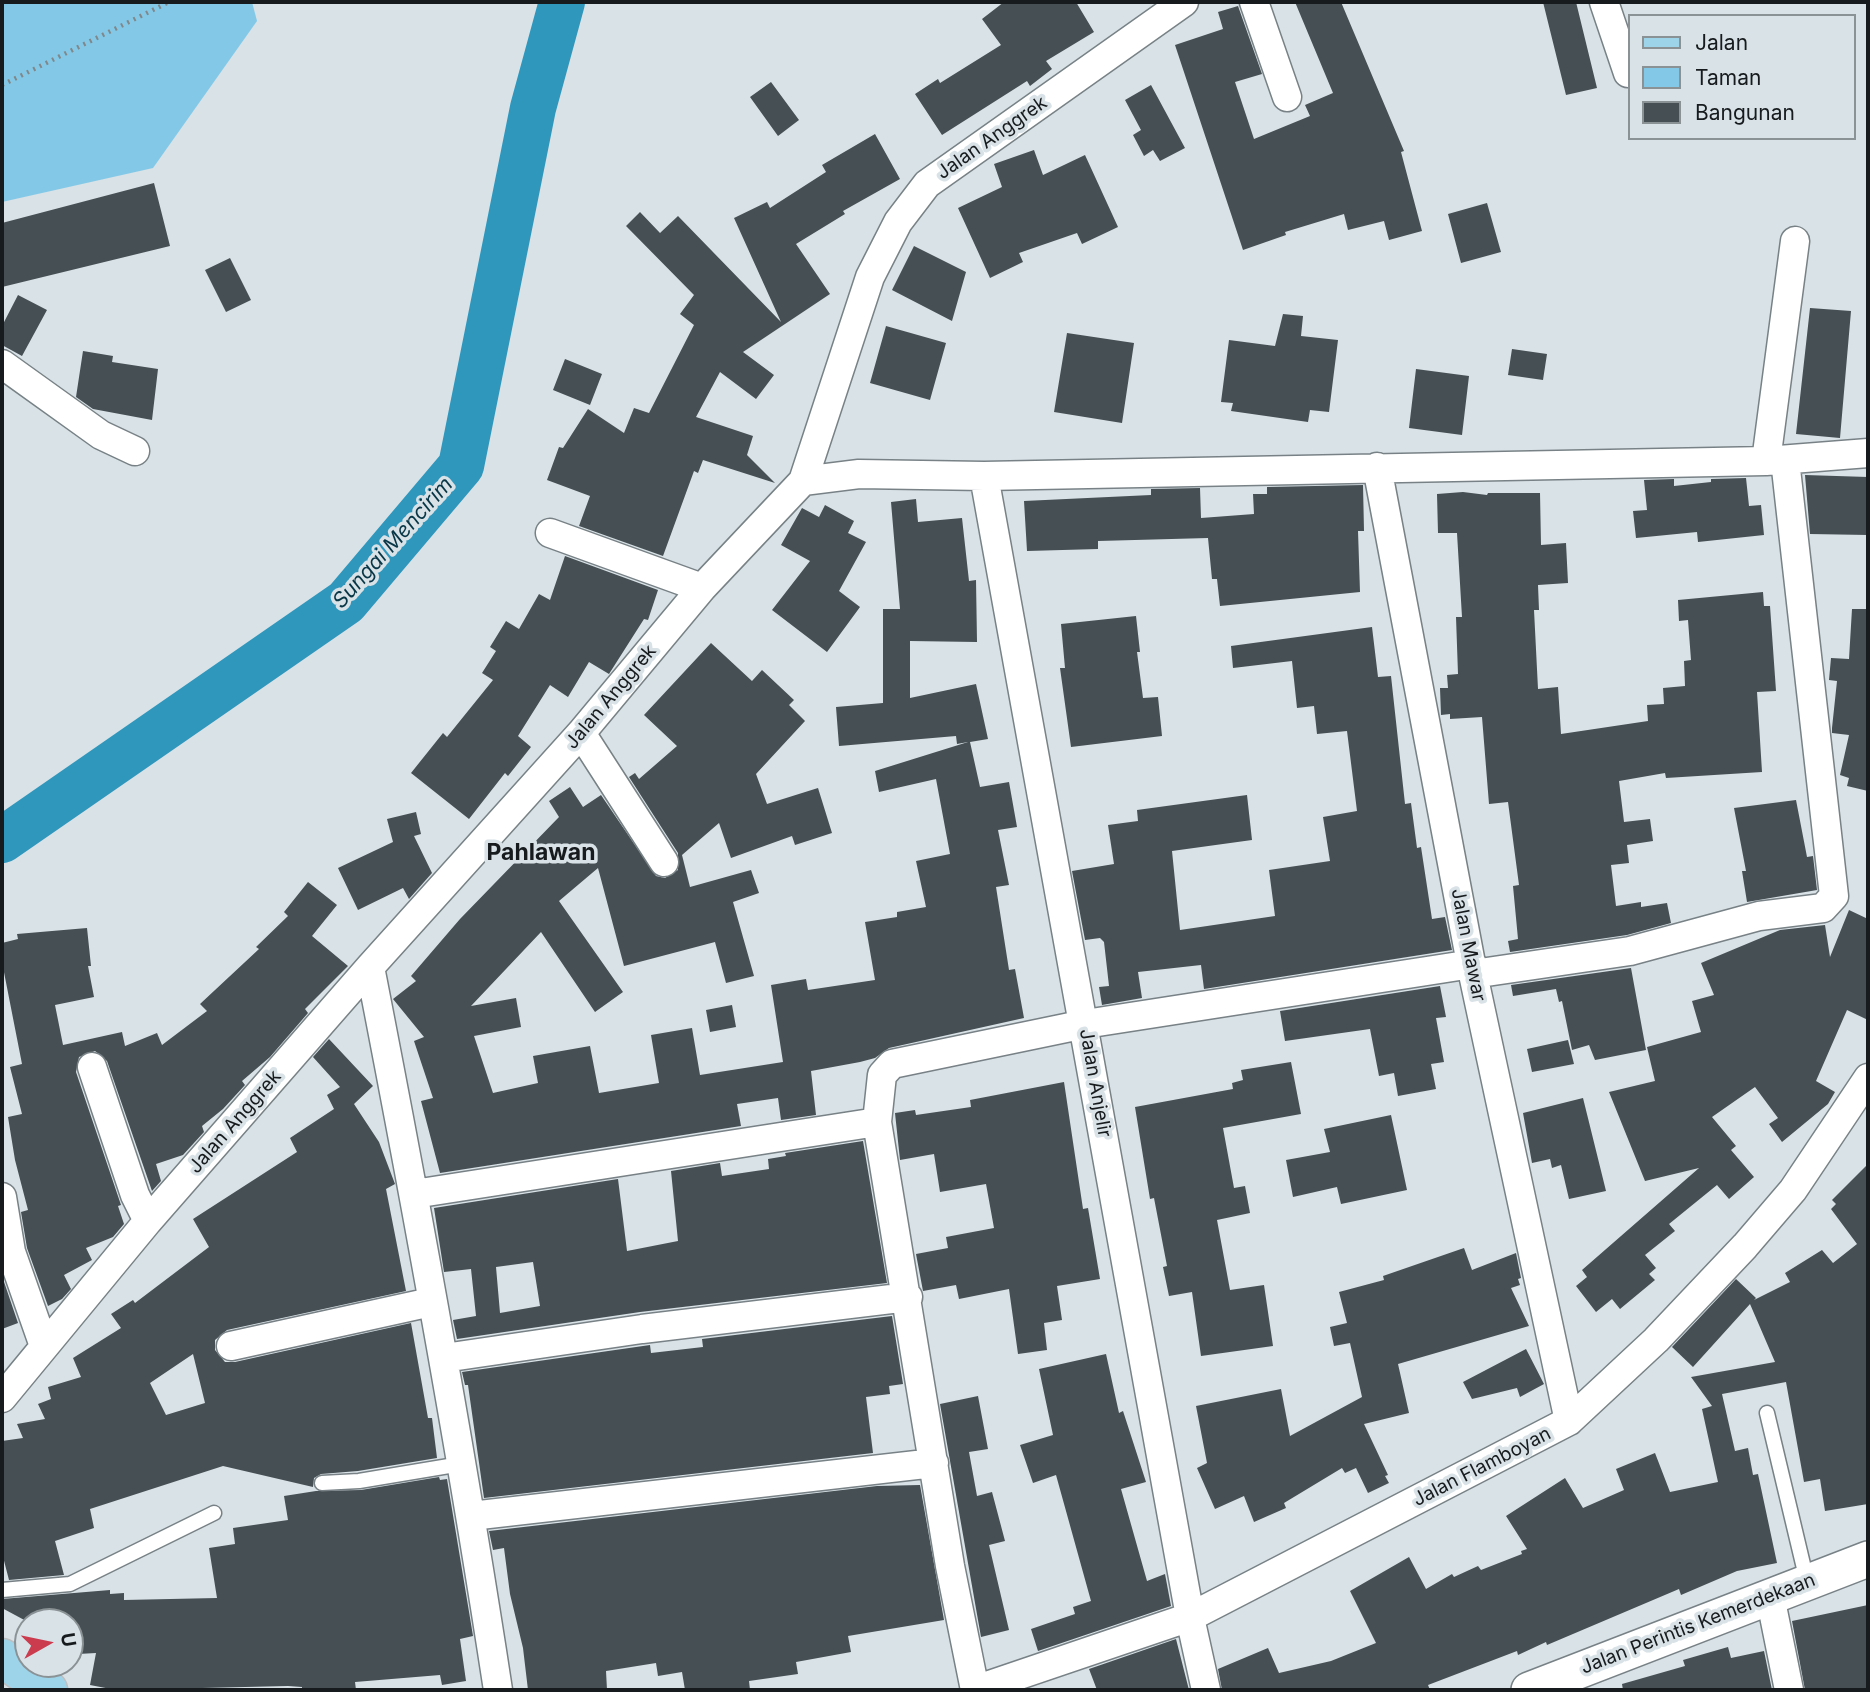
<!DOCTYPE html>
<style>
body{margin:0}
#map{position:relative;width:1870px;height:1692px;overflow:hidden;background:#d8e2e7;font-family:Inter,sans-serif}
canvas{display:block}
.frame{position:absolute;inset:0;border:4px solid #171b1d;pointer-events:none}
.legend{position:absolute;left:1628px;top:14px;width:228px;height:126px;box-sizing:border-box;background:#d8e2e7;border:2px solid #8b9296;margin:0;padding:9px 12px;list-style:none;font-size:21px;color:#171b1d}
.legend li{display:flex;align-items:center;gap:14px;height:35px}
.legend b{width:35px;border:2px solid #8b9296}
.north{position:absolute;left:14px;top:1608px;width:70px;height:70px;box-sizing:border-box;background:#d8e2e7;border:2px solid #8b9296;border-radius:50%;rotate:81deg;font-size:19px;font-weight:700;line-height:28px;text-align:center;color:#171b1d}
.north::after{content:'';display:block;margin:auto;width:24px;height:32px;background:#cc3c4f;clip-path:polygon(50% 0,100% 100%,50% 72%,0 100%)}
</style>
<div id="map">
<canvas width="1870" height="1692"></canvas>
<div class="frame"></div>
<ul class="legend">
<li><b style="height:9px;background:#9ed4ea"></b>Jalan</li>
<li><b style="height:19px;background:#83c9e7"></b>Taman</li>
<li><b style="height:19px;background:#464f53"></b>Bangunan</li>
</ul>
<div class="north">U</div>
</div>
<script>
const c = document.querySelector('canvas').getContext('2d');
c.lineJoin = 'round';
function fillPath(path, color) { c.fillStyle = color; c.fill(path, 'evenodd'); }
function strokePath(path, color, width, dash) { c.strokeStyle = color; c.lineWidth = width; c.lineCap = dash ? 'butt' : 'round'; c.setLineDash(dash || []); c.stroke(path); }
function label(font, color, halo, rows, align = 'center') {
  c.font = font + ' Inter,sans-serif'; c.lineWidth = 7; c.setLineDash([]); c.textBaseline = 'middle'; c.strokeStyle = halo; c.fillStyle = color; for (const [text, x, y, turn = 0] of rows) {
    c.save(); c.translate(x, y); c.rotate((+turn || 0) * Math.PI / 180); c.textAlign = isNaN(turn) ? turn : align; if (halo) c.strokeText(text, 0, 0); c.fillText(text, 0, 0); c.restore();
  }
}
fillPath(new Path2D(`
 M2,2h250l5,19 -104,147 -151,34z`), '#83c9e7');
strokePath(new Path2D(`
 M2,840l344,-238 115,-136 72,-358 29,-106`), '#2f96bc', 46);
fillPath(new Path2D(`
 M1004,2h72l18,30 -48,29 6,8 -22,17 -3,-5 -85,54 -27,-41 23,-15 2,4 61,-38 -19,-26z
 M1295,2h46l63,149 -3,1 21,79 -33,9 -5,-19 -36,9 -4,-16 -59,18 1,3 -43,15 -68,-205 48,-16 -5,-17 20,-6 24,68 -27,8 19,57 56,-23 -5,-11 28,-12z
 M1543,2h33l21,86 -31,7z
 M771,82l28,38 -21,16 -28,-39z
 M1151,85l34,63 -25,13 -7,-11 -9,6 -11,-21 8,-5 -16,-30z
 M875,134l25,45 -57,32 2,3 -49,30 34,50 -87,58 31,23 -18,24 -36,-27 -24,45 57,19 -6,19 28,28 -72,-23 -5,13 -4,-2 -31,85 -84,-30 11,-30 -43,-16 12,-33 4,1 25,-39 36,24 10,-25 15,5 45,-88 -14,-11 14,-19 -68,-69 14,-14 20,21 18,-17 103,106 -47,-104 33,-16 3,6 56,-36 -4,-7z
 M1034,150l9,25 42,-20 33,72 -36,17 -5,-11 -58,20 4,9 -33,16 -32,-70 44,-21 -8,-23z
 M154,183l16,63 -168,41v-64z
 M1487,203l14,49 -40,11 -13,-49z
 M914,246l52,26 -14,49 -60,-31z
 M230,258l21,42 -25,12 -21,-42z
 M18,295l29,15 -25,46 -20,-11v-19z
 M1810,308l41,3 -11,127 -44,-4z
 M1283,314l20,2 -2,20 37,4 -9,72 -19,-2 -2,12 -77,-11 2,-8 -12,-1 8,-62 46,6z
 M886,326l60,17 -16,57 -60,-17z
 M1067,333l67,10 -12,80 -68,-11z
 M1512,349l35,5 -4,26 -35,-5z
 M83,351l30,5 -1,6 46,7 -6,51 -59,-11 -17,-12z
 M565,359l37,15 -12,31 -37,-15z
 M1416,369l53,7 -7,59 -53,-7z
 M1805,475l63,2v58l-58,-1z
 M1746,478l3,28 12,-1 3,30 -66,7 -1,-10 -61,6 -3,-27 14,-1 -3,-30 30,-1v7l37,-4v-3z
 M1363,485l1,46h-6l2,61 -140,14 -3,-27h-5l-4,-41 -110,3v8l-71,2 -3,-50 127,-6v-6l49,-1 1,30 53,-4 -1,-20h14v-7z
 M1463,492l24,3 1,-2h52l1,52 25,-2 2,40 -30,2 1,25h-5l4,79 20,-2 3,47 87,-13 -1,-16 17,-1 -1,-16 22,-2 -1,-25 7,-1 -3,-40 -9,1 -1,-21 85,-8 1,14h6l6,85 -19,1 5,80 -96,6 -1,-5 -46,8 5,41 26,-3 3,22 -26,4 2,18 -18,2 5,41 25,-4v5l26,-4 4,20 -44,12 -117,17 -2,-11 10,-2 -5,-53 6,-1 -11,-83 -19,2 -7,-87 -32,2v-5l-9,1 -1,-27h8l-1,-13 11,-1 -2,-57h6l-5,-84h-19l-1,-39z
 M916,499l2,23 44,-4 7,63 7,-1 1,62 -67,-1v57l66,-14 12,55 -18,3 10,45 29,-5 8,45 -19,3 11,55 -13,2 13,83 6,-1 9,49 -135,30 -14,10 -15,4 -49,9 5,44 -35,5 -3,-22 -41,6 4,22 -301,47 -19,-72 12,-3 -19,-57 10,-4 -31,-38 23,-18 -5,-5 49,-57 99,-102 -10,-16 21,-14 13,20 18,-12 55,81 9,2 13,-8v-17l-49,-76 6,-4 4,6 38,-33 -33,-31 67,-72 41,38 10,-11 32,30 -5,5 16,16 -49,53 11,30 51,-16 14,45 -37,12 -3,-9 -61,22 -12,-35 -37,32 8,32 61,-17 8,23 -26,9 21,74 -28,7 -11,-41 -91,24 -26,-98 -39,33 64,91 -28,20 -54,-80 -70,74 45,-8 5,29 -47,9 19,57 45,-10 -5,-27 57,-10 9,47 60,-10 -8,-48 41,-7 8,47 83,-13 -12,-77 35,-6 2,11 67,-10 -10,-58 32,-5v-5l29,-5 -10,-46 34,-7 -14,-75 -57,13 -4,-21 93,-29 -11,2 -1,-8 -117,10 -3,-39 47,-4v-94h17l-9,-107z
 M825,505l29,16 -6,12 18,9 -27,49 21,16 -33,45 -55,-42 38,-49 -29,-16 21,-37 17,9z
 M565,556l93,34 -10,30 -4,-1 -35,55 -20,-12 -21,35 -18,-12 -32,51 13,11 -23,29 -3,-3 -36,46 -58,-46 32,-40 4,4 46,-57 -11,-7 14,-22 -6,-4 16,-26 13,8 20,-35 11,6z
 M1852,609h16v182l-21,-5 2,-8 -9,-3 9,-40 -17,-2v-5l5,-47 -8,-1 2,-22 18,1z
 M1136,616l4,36h-3l6,46 15,-1 4,39 -91,11 -11,-79h5l-4,-44z
 M1372,627l6,50 13,-1 14,128 6,-1 6,45 4,-1 11,72 13,-2 7,33 -248,39 -3,-24 -63,7 4,26 -40,7 -3,-18 10,-1 -5,-44 -4,-4 -15,2 -13,-69 42,-7 -6,-39 30,-4 -1,-11 110,-15 5,45 -80,11 8,79 95,-14 -6,-46 61,-9 -7,-44 34,-6 -10,-80 -30,3 -3,-28 -17,2 -5,-47 -59,7 -2,-22z
 M1796,800l11,57 6,-1 4,34 -70,12 -5,-31h4l-12,-63z
 M416,812l5,22 -7,2 18,37 -23,26 -6,-11 -45,22 -20,-42 55,-26 -6,-23z
 M308,882l29,23 -25,31 36,30 -43,43 3,4 -38,44 -28,24 3,4 -22,24 -21,17 2,6 -21,23 -27,9 5,17 -9,10 -45,-130 -12,-10 -16,6 -3,15 45,133 -3,1 6,18 -11,13 -27,11 6,12 -28,15 7,14 -9,10 -14,7 -21,-58 -6,-36 7,-2 -13,-50 -7,-43 14,-3 -12,-47 12,-3 -20,-102v-19l16,-4 -1,-5 70,-6 4,38h-3l6,31 -39,8 8,40 59,-13 3,14 32,-13 5,12 45,-34 -7,-7 59,-55 -3,-2 32,-31 -4,-4z
 M1849,910l19,9v101l-21,-10 -31,71 19,11 -7,12 -46,38 -13,-18 9,-6 -23,-31 -43,30 24,29 -5,4 23,27 -25,22 -12,-14 -48,39 6,7 -30,24 11,13 -7,6 6,6 -35,29 -8,-10 -16,13 -20,-26 11,-9 -5,-7 117,-102 -54,13 -36,-89 46,-11 -8,-34 54,-15 -9,-31 22,-6 -13,-32 79,-33 45,-5 5,32z
 M1631,968l15,82 -51,10 -6,-15 -17,5 -10,-49 -3,1 -3,-13 -43,7 -2,-11z
 M1440,986l6,31 -10,1 8,44 -13,2 5,25 -38,7 -4,-23 -15,3 -9,-47 -85,12 -5,-30z
 M732,1005l4,22 -26,5 -4,-22z
 M329,1039l44,47 -19,18 25,38 16,42 -9,5 20,102 -179,39 -12,10v10l10,12h10l176,-39 17,95h4l5,40 -79,13 -37,3 -7,4 -1,9 -90,-21 -133,43 4,19 -39,13 9,34 -55,5 -7,-27v-112l21,-3 -6,-14 28,-5 -7,-15 13,-5 -3,-12 33,-10 -8,-19 48,-30 -10,-14 22,-14 2,3 74,-56 -16,-28 104,-67 -7,-14 44,-29 -7,-14 13,-8 -27,-30zM193,1354l12,49 -39,12 -16,-32z
 M1568,1040l6,24 -42,8 -5,-23z
 M1291,1062l10,52 -78,14 11,60 11,-2 5,27 -33,7 13,70 34,-5 9,61 -72,10 -9,-64 -23,4 -6,-29 4,-1 -13,-68 -4,1 -15,-92 98,-18 -1,-6 11,-3 -2,-10z
 M1064,1082l19,127 5,-1 12,71 -43,7 5,34 -18,3 3,27 -29,4 -9,-65 -50,10 -3,-14 -33,6 -7,-37 32,-6 -2,-11 48,-9 -8,-44 -46,8 -6,-38 -34,6 -5,-47 20,-3 1,5 55,-8 -1,-7z
 M1583,1098l23,93 -37,8 -8,-34 -9,3 -2,-9 -18,4 -9,-50z
 M1391,1115l16,75 -66,14 -4,-17 -44,10 -7,-37 44,-8 -6,-23z
 M863,1141l24,142 -247,29 -183,27 -4,-19 23,-4 -5,-47 -27,3 -10,-64 184,-29 9,72 51,-10 -7,-70 49,-8 2,13 47,-7 -1,-10 18,-3 -1,-3zM533,1262l7,44 -40,7 -4,-46z
 M1868,1164v340l-43,7 -5,-32 -16,3 -18,-100 -64,12 13,57 13,-3 5,27 5,-1 19,89 -40,8 -56,24 -2,-6 -132,56 -1,-3 -28,13 -1,-4 -89,34 2,5h-208l-4,-21 50,-21 11,25 52,-12 45,-18 -26,-52 59,-34 17,32 26,-15 2,3 24,-11 3,4 41,-16 -1,-3 6,-2 -21,-33 59,-38 18,30 41,-18 -8,-21 39,-16 15,39 48,-10 -16,-73 10,-3 -21,-29 84,-15 -25,-58 -57,63 -21,-20 64,-68 20,19 -2,2 36,-18 -5,-9 37,-23 11,13 24,-19 -26,-35 5,-5 -4,-4z
 M1464,1248l8,22 44,-17 5,25 -3,1 2,6 -9,3 18,38 -131,38 11,49 -45,11 24,51 -3,1 4,7 -21,10 -12,-25 -11,5 -3,-5 -58,35 2,5 -32,14 -10,-26 -29,13 -18,-41 10,-5 -11,-57 85,-17 9,47 72,-39 -12,-54 -16,3 -4,-19 17,-4 -8,-31 45,-12 -1,-4z
 M2,1276l16,47 -16,6z
 M892,1316l11,68 -14,2 1,8 -24,3 7,56 -389,45 -16,-113h-3l-3,-13 188,-27 1,8 52,-6 -1,-8z
 M1526,1349l18,35 -24,13 -3,-9 -45,11 -9,-17z
 M1106,1354l13,59 4,-2 23,71 -25,7 26,92 18,-7 6,32 -133,45 -7,-22 44,-15 -2,-7 18,-6 -35,-126 -23,8 -13,-38 33,-10 -14,-66z
 M978,1396l10,53 -19,3 8,44 15,-4 13,49 -16,4 20,85 -28,7 -41,-233z
 M439,1477l1,3 7,-1 26,157 -13,3 6,42 -24,4 -2,-10 -85,7 1,8h-54v-3l-14,-1 -172,4 -26,-5 6,-32 -18,1v-6l-8,-4v-22h-42l-26,-14v-9l108,-9v4l14,-1v7l93,-2 -8,-50 26,-4 -2,-16 55,-8 -4,-24 32,-5 45,-1z
 M920,1485l24,135 -96,16 3,16 -55,10 2,12 -49,7 1,9h-65l-3,-18 -24,4 -2,-13 -50,8 1,19h-79l-5,-42 -13,-54 -6,-46 -11,2 -4,-19 388,-45z
 M1868,1605v85h-63l-13,-69z
 M1176,1639l13,51h-92l-8,-21z
 M1728,1647l3,11 33,-7 8,39h-149l-1,-6 63,-18 -2,-6z`), '#464f53');
const service = new Path2D(`
 M1767,1413l40,168
 M322,1483l37,-2 102,-17
 M2,1590l68,-6 144,-71`);
const minor = new Path2D(`
 M1254,2l33,95
 M1604,2l24,71
 M2,364l99,71 34,16
 M1766,461l29,-220
 M1377,467l96,507 96,447
 M984,476l207,1146 15,68
 M803,481l56,-7 125,2 782,-15 102,-8
 M550,533l152,55
 M581,733l83,129
 M370,967c47,241 91,481 128,723
 M1473,974l157,-23 129,-35 64,-8 11,-12 -49,-436
 M92,1067l43,128 13,26
 M414,1194l463,-72
 M2,1197l9,55 33,94
 M231,1346l200,-44
 M444,1358l198,-29 266,-32
 M2,1398l146,-177 222,-254 211,-234 121,-145 101,-107 67,-204 28,-55 29,-38 257,-182
 M471,1516l463,-53
 M1770,1596l19,94
 M975,1690l-25,-124 -73,-444 5,-47 10,-11 193,-40 387,-60
 M975,1690l215,-73 379,-196 87,-81 89,-94 48,-56 75,-112`);
const tertiary = new Path2D(`
 M1529,1690l339,-131`);
const primary = new Path2D(`
 M2,1658l46,32`);
strokePath(service, '#788286', 17);
strokePath(minor, '#788286', 31);
strokePath(tertiary, '#788286', 38);
strokePath(primary, '#bebfc0', 41);
strokePath(new Path2D(`
 M2,85l167,-83`), '#80888b', 4.5, [2, 5]);
strokePath(service, '#fff', 14);
strokePath(minor, '#fff', 28);
strokePath(tertiary, '#fff', 35);
strokePath(primary, '#9ed4ea', 38);
label('19px', '#171b1d', '#d8e2e7', [
 ["Jalan Anggrek",992,138,-35],
 ["Jalan Anggrek",611,697,-50],
 ["Jalan Mawar",1468,945,79],
 ["Jalan Anjelir",1095,1083,80],
 ["Jalan Anggrek",235,1122,-49],
 ["Jalan Flamboyan",1482,1467,-27],
 ["Jalan Perintis Kemerdekaan",1698,1624,-21]
]);
label('italic 21px', '#083646', '#d8e2e7', [
 ["Sungai Mencirim",393,543,-48]
]);
label('bold 23px', '#171b1d', '#d8e2e7', [
 ["Pahlawan",541,853]
]);
</script>
